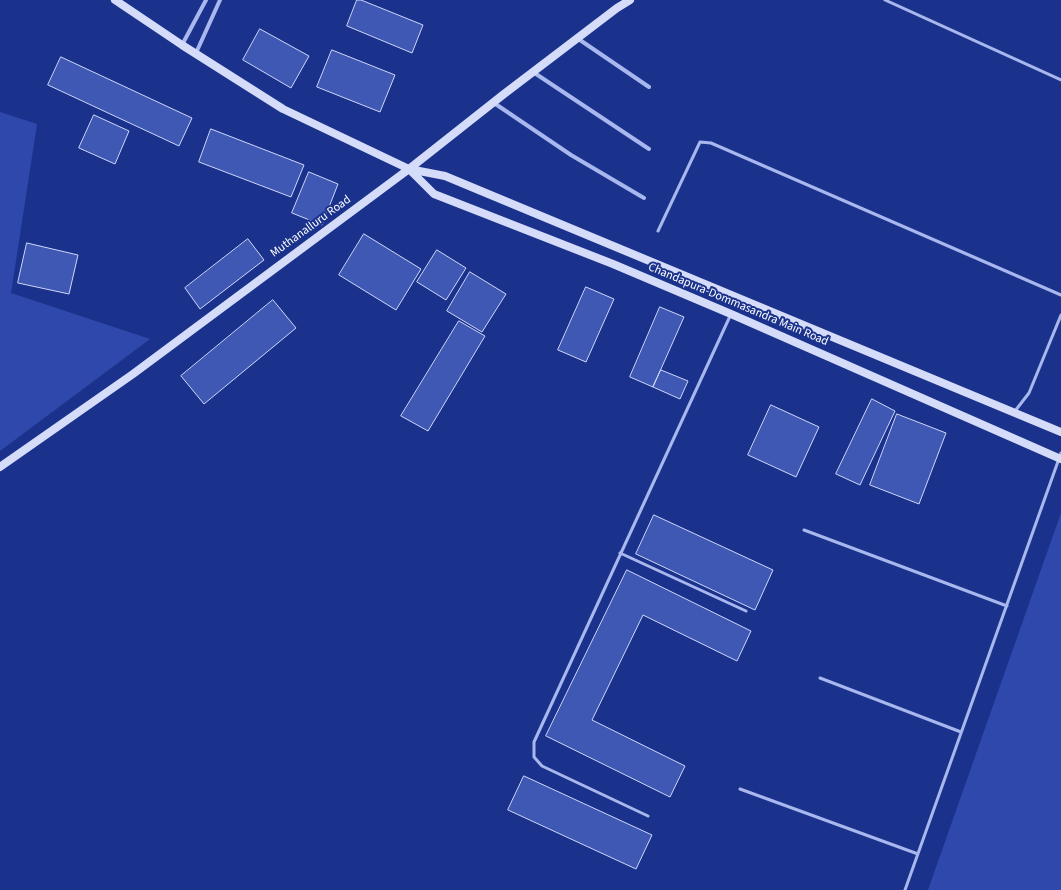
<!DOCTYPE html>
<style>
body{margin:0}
canvas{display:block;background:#1b328d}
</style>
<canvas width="1061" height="890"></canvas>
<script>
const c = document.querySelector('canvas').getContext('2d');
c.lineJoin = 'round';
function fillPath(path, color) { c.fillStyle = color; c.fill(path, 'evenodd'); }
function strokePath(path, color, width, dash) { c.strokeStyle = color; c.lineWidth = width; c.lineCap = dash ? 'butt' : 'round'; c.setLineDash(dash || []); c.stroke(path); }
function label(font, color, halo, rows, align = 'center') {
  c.font = font + ' "Source Sans 3",sans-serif'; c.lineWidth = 4; c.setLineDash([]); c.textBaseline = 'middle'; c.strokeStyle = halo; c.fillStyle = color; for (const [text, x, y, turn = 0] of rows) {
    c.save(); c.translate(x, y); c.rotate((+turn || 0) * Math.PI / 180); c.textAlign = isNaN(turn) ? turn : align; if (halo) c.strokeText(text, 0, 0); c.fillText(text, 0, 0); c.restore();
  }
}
fillPath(new Path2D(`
 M0,112l37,12 -26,169 139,46 -150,112z
 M1061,513v377h-133z`), '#2e49ab');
const building = new Path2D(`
 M357,0h4l62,25 -11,28 -65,-27z
 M260,29l49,27 -18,32 -48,-28z
 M332,50l63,25 -15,37 -63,-25z
 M61,57l131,61 -13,28 -131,-61z
 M94,115l35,16 -14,33 -36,-16z
 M211,129l93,36 -13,32 -92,-35z
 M309,172l29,12 -16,41 -30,-12z
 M364,234l57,35 -25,41 -57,-35z
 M248,239l16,21 -64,49 -15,-21z
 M27,243l51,12 -9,39 -51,-11z
 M437,250l29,18 -20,32 -29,-18z
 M470,272l36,22 -24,38 -35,-21z
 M586,287l28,12 -28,63 -28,-12z
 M273,300l23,28 -92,76 -23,-28z
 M660,307l24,10 -31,70 -23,-10z
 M459,321l26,15 -57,95 -27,-15z
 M661,370l27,11 -8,18 -27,-12z
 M872,399l23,12 -35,74 -24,-11z
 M771,405l48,22 -23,50 -48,-22z
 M897,414l49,19 -27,71 -49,-19z
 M654,515l119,55 -18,40 -119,-56z
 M627,570l124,61 -14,30 -94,-46 -51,105 93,46 -15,31 -124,-61z
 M524,776l128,59 -16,34 -128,-59z`);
fillPath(building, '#3f58b3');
strokePath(building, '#ced7fa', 1);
strokePath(new Path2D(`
 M885,0l176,80
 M658,231l42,-89 11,1 350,152
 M1015,411l14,-18 32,-78
 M804,530l203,76
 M620,553l126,58
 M820,678l141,54
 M740,789l178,65
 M648,816l-106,-50 -8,-9v-15l197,-428
 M905,890l156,-437`), '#a8b7ee', 3);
strokePath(new Path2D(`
 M577,38l72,49
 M182,45l24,-45
 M196,53l24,-53
 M533,72l116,77
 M494,103l77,52 73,43`), '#a8b7ee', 4);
strokePath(new Path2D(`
 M115,0l67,45 101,64 126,60 36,7 616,256
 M409,169l25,25 179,70 118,50 330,145
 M0,467l133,-93 276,-205 95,-75 113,-86 13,-8`), '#d5dcfa', 8);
label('12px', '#fff', '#1b328d', [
 ["Muthanalluru Road",311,227,-36],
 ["Chandapura-Dommasandra Main Road",738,305,23]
]);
</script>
